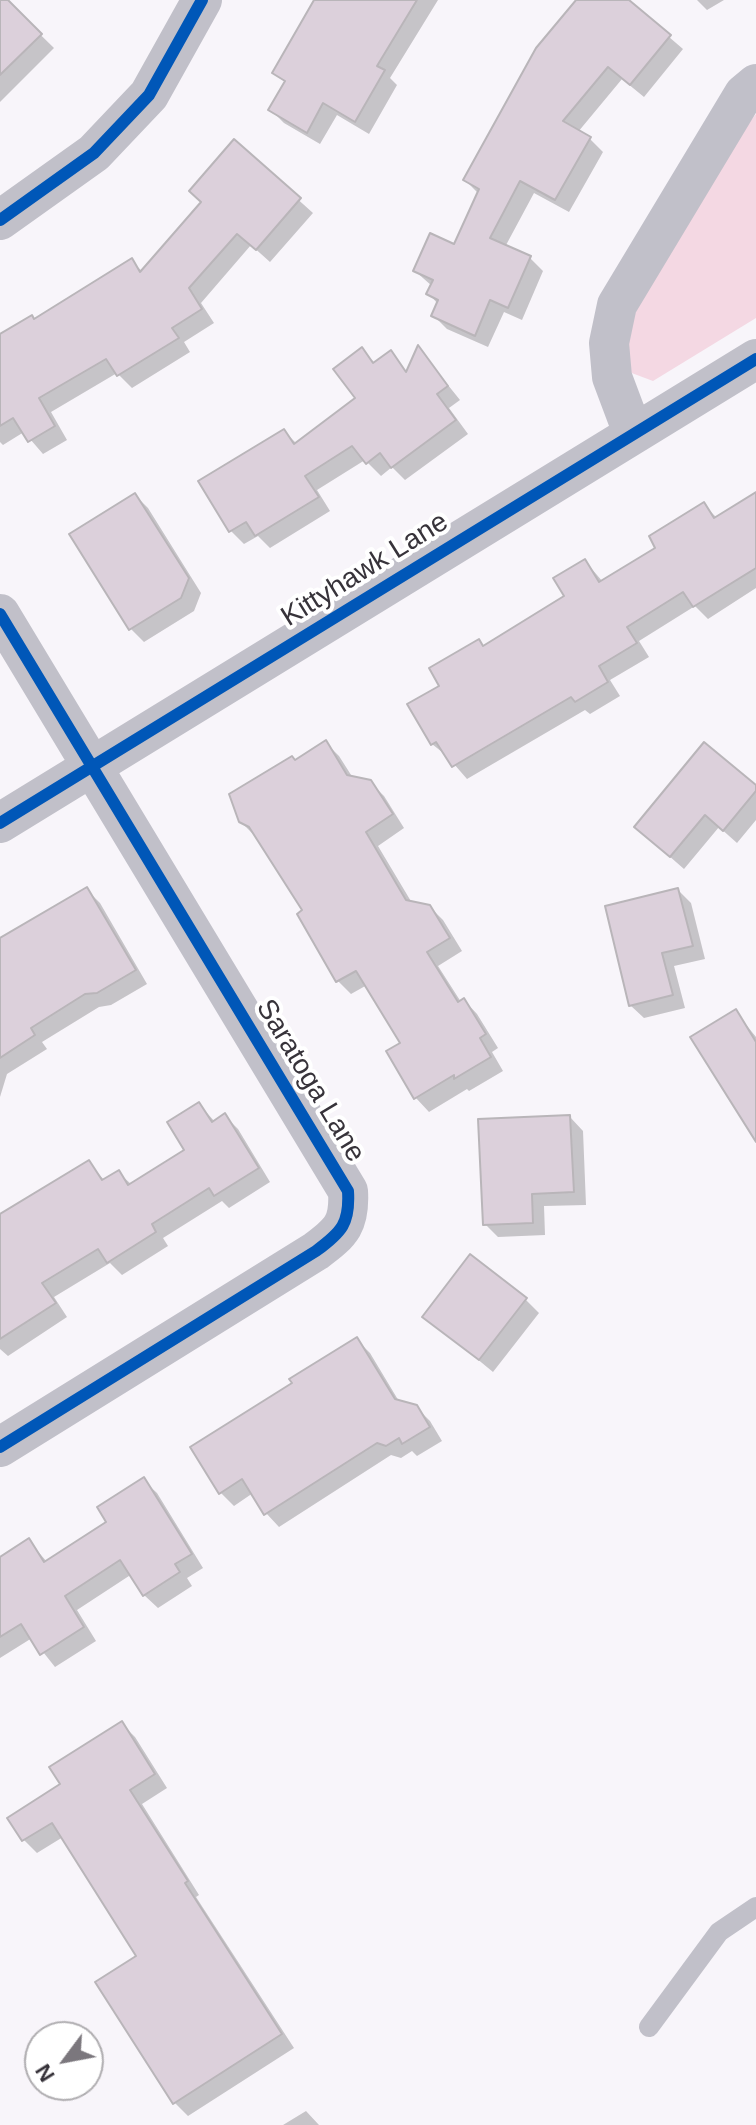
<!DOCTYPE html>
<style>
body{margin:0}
#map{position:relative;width:756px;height:2125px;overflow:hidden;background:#f8f5fa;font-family:Arial,sans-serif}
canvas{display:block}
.north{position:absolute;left:24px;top:2021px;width:80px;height:80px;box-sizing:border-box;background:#fff;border:2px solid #afadb0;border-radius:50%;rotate:238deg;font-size:22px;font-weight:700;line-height:32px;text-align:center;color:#37333a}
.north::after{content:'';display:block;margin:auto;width:28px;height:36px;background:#7b777d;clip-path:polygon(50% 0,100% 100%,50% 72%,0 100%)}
</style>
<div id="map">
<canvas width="756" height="2125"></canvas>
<div class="north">N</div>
</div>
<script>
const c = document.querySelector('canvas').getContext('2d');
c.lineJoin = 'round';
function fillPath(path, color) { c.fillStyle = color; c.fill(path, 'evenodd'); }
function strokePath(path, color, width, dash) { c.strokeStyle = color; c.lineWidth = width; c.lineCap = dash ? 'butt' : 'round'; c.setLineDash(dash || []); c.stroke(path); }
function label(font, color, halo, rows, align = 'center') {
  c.font = font + ' Arial,sans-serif'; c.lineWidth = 8; c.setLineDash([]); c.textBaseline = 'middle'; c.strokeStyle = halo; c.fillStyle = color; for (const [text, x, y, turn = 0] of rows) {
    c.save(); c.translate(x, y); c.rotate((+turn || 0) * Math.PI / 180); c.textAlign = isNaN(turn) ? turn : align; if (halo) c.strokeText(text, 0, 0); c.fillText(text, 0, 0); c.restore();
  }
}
fillPath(new Path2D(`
 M756,114v204l-103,63 -32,-12 1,-31 84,-162z`), '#f4d8e3');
fillPath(new Path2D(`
 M0,0h5l49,48 -54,54z
 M315,0h123l-48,78 7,7 -28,49 -32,-19 -17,29 -36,-21 -13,-13 15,-27 -11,-11z
 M578,0h48l57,49 -39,48 -22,-18 -44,53 11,6 14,14 -34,60 -35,-19 -29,54 25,11 13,13 -21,49 -18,-8 -16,35 -41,-18 -14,-14 5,-11 -9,-10 3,-8 -17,-15 40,-25 24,-52 -14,-14z
 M697,0h27l-17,10z
 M234,142l79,71 -43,49 -19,-17 -50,58 13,20 -30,19 6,10 -58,36 -15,-15 -66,39 16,28 -24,14 -19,-22 -21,13 -3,-3v-106l35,-15 96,-60 12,11 60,-69z
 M419,349l41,51 -11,8 19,26 -63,46 -13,-13 -11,9 -16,-16 -48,30 13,21 -60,37 -12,-12 -14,8 -13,-13 -30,-49 83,-51 13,13 60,-46 5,-48 14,14 14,-11 18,20z
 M756,494v94l-48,31 -13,-13 -56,35 10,16 -39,23 10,16 -30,18 -5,-4 -118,69 -20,-23 -15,-12 9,-58 43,-39 83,-50 18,-36 18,21 55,-33 45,-45 14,14z
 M135,495l13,13 53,85 -7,18 -50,31 -13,-13 -59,-94z
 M326,743l13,13 14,22 17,4 14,14 20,32 -26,18 34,57 17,3 14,14 19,31 -24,15 23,36 3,-2 13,14 21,34 -6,4 11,19 -34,20 -2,-2 -38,23 -13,-14 -28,-46 14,-8 -35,-59 -16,9 -13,-13 -33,-70 -51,-76 -14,-14 56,-59z
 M756,787v33l-19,23 -18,-16 -35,42 -48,-42z
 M87,890l13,13 47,81 -36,21 -12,2 -57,35 5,7 -40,25 -7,23v-157z
 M678,890l13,13 14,56 -31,7 11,42 -41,10 -14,-13z
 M735,1011l21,26v96z
 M199,1104l16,18 10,-6 13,13 32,53 -41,26 -7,-7 -59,37 5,8 -46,29 -12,-12 -56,34 13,20 -59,39 -8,-7v-121l89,-65 16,18 13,-9 14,13 55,-34z
 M570,1117l13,14 3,74 -42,1 1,29 -47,2 -13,-13z
 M525,1299l14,14 -46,59 -68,-56z
 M357,1340l13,13 30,50 16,4 14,14 12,20 -25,15 -5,-5 -11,7 -10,-3 -112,72 -13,-14 -13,-20 -19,13 -14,-14 75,-108z
 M143,1480l14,13 46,75 -16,10 5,8 -34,22 -14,-13 -12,-21 -55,36 19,31 -41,26 -23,-29 -32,20v-99l29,-18 18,21 62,-40z
 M121,1723l14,14 32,51 -25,16 57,91 -3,2 98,151 -106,68 -14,-14 -35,-145 -76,-120 -26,16 -13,-13 39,-55z
 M306,2111l13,14h-36z`), '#0003');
const building = new Path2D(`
 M0,0h8l34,34 -42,41z
 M314,0h103l-40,66 8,4 -30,52 -32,-19 -16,30 -39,-23 17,-29 -13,-8z
 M576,0h53l42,35 -41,50 -22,-18 -45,54 28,16 -36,63 -35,-19 -30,57 41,18 -23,52 -18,-8 -15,36 -44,-20 7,-16 -12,-6 7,-14 -20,-9 17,-38 24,11 25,-55 -16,-9 73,-132z
 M234,139l67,59 -45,52 -19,-16 -48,54 13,21 -30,19 7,10 -62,38 -11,-17 -67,39 16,28 -27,16 -15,-24 -13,8v-92l32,-19 2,4 98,-61 8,14 61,-70 -12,-11z
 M418,345l30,41 -11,8 19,26 -65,48 -11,-15 -14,11 -14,-18 -47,30 14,21 -64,39 -9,-14 -17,10 -31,-51 86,-52 10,15 61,-46 -22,-29 29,-22 11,16 18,-13 15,22z
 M756,492v76l-63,39 -10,-15 -56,35 10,16 -38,23 9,16 -33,20 -4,-5 -119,70 -16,-25 -5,3 -24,-41 32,-18 -10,-18 50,-29 4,7 81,-50 -11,-18 32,-19 14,23 56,-34 -6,-12 55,-34 10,16z
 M135,493l54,85 -8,20 -52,32 -60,-96z
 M326,740l21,35 24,5 22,34 -27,18 40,68 24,5 20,33 -23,14 31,50 6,-4 22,36 -6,4 11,19 -37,22v-4l-40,24 -28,-48 14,-8 -44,-72 -20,11 -39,-68 5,-4 -53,-83 -10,-5 -10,-28 63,-38 3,4z
 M704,742l52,43v6l-33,40 -18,-16 -35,42 -36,-30z
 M87,887l49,83 -39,23 -12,1 -54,34 4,7 -35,23v-120z
 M678,888l15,58 -31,7 11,42 -44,11 -24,-100z
 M736,1009l20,33v100l-66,-105z
 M199,1102l13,20 13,-9 34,55 -45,28 -5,-8 -57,36 4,8 -49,31 -9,-14 -56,34 14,20 -56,36v-125l89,-54 13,20 17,-10 9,15 56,-35 -17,-28z
 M570,1115l4,77 -42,2 1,29 -50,2 -5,-106z
 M470,1254l57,44 -48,62 -57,-43z
 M357,1337l38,62 22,6 13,22 -28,17 -3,-6 -13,8 -9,-3 -113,72 -22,-36 -23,15 -29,-47 102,-64 -3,-4z
 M144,1477l48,77 -17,10 5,8 -37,24 -23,-36 -55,36 19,31 -44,28 -19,-31 -21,13v-80l29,-19 15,24 62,-40 -9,-15z
 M122,1721l33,53 -25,16 58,91 -3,2 97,151 -109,70 -78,-122 41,-26 -84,-133 -30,18 -15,-23 53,-34 -11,-17z`);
fillPath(building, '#dcd0db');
strokePath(building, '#b9b5b9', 2);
strokePath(new Path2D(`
 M649,2027l70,-95 37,-25`), '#c1c0c9', 20);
strokePath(new Path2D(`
 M0,220l94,-67 55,-58 53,-95
 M633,433l-21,-56 -3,-34 8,-38 127,-211 12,-10
 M0,614l348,577c2,32 -6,41 -32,60l-316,196
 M0,823l756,-464`), '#c1c0c9', 40);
strokePath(new Path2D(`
 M0,220l94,-67 55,-58 53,-95
 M0,614l348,577c2,32 -6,41 -32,60l-316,196
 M0,823l756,-464`), '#0057b8', 12);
label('28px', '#37333a', '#fff', [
 ["Kittyhawk Lane",365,570,-32],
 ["Saratoga Lane",310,1081,59]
]);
</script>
